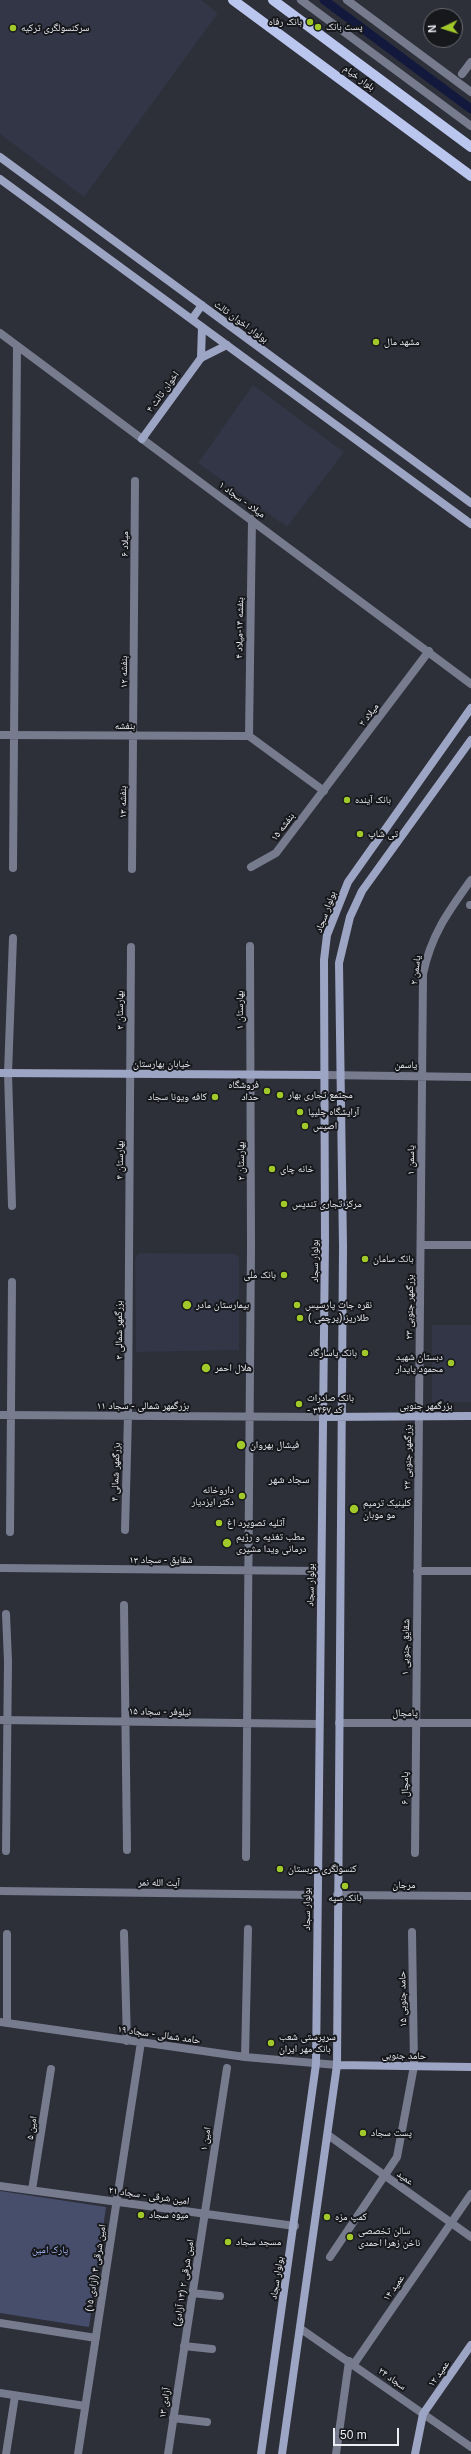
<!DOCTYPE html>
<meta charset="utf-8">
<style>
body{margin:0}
#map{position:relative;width:471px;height:2454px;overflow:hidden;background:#2d2f39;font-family:Arial,sans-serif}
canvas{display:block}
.north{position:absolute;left:423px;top:8px;width:40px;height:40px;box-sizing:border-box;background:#16181c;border:1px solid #6c6e73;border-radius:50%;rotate:266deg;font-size:11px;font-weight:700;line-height:16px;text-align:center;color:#eceef5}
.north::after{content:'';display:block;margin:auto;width:14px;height:18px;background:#a1c929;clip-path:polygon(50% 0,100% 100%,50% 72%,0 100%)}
.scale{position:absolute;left:333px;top:2428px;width:66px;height:18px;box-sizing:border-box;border:2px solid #eceef5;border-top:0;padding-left:5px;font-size:12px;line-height:14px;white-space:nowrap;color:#eceef5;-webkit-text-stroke:3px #16181c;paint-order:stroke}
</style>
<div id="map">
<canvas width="471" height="2454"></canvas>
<div class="north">N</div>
<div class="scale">50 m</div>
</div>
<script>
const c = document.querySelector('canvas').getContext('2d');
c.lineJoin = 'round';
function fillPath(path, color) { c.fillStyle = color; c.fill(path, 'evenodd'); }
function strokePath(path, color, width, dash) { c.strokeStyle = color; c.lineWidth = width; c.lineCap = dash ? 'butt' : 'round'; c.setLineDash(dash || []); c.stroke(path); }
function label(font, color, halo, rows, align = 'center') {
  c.font = font + ' Arial,"Noto Naskh Arabic",sans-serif'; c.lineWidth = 4; c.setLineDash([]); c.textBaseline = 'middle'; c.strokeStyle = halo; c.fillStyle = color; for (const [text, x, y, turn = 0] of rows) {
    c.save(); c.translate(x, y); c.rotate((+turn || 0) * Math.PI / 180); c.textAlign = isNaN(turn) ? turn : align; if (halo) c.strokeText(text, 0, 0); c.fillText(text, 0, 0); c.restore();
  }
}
fillPath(new Path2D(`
 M0,0h201l17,13 -134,184 -84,-63z
 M253,385l91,67 -57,75 -89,-64z
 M141,1253l94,1 4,3v93l-103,2 -1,-92 2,-5z
 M432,1325h39v77h-39z`), '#323646');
fillPath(new Path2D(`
 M0,2191l106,16 -17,120 -89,-14z`), '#474e6b');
strokePath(new Path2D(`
 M324,0l147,109`), '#13193c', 9);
strokePath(new Path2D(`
 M301,0l170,126
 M347,0l124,92
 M462,74l9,-12
 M0,333l471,351
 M0,735l249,1
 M249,736l3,-217
 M249,736l75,55
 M251,867l25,-14 153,-202
 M13,868l4,-522
 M132,869l3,-388
 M470,905h1
 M324,1075l147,2
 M12,1206l-4,-133 5,-135
 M421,1245h50
 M0,1415l323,2
 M125,1530l3,-115 3,-468
 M10,1532l2,-250
 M0,1568l321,3
 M417,1571h54
 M124,1605l3,245
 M6,1614l2,47 -2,190
 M0,1720l319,4
 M339,1723h132
 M415,1853l8,-879c8,-39 25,-62 48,-94
 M246,1857l5,-610 -1,-301
 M0,1891l317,4
 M337,1895l134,1
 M124,1933l3,108
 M7,1934v89
 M0,2022l245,35 92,8
 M245,2057l3,-128
 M328,2135l143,102
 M0,2186l295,40
 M32,2190l19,-121
 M330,2257l67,-100 17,-91 -2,-134
 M192,2293l28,3
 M0,2323l96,15
 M301,2329l170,118
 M184,2346l28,3
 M354,2364l117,-170
 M0,2393l85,13
 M173,2418l34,4
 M6,2454l9,-58
 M78,2454l63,-412
 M168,2454l59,-386
 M336,2454l13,-93`), '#767b8e', 8);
strokePath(new Path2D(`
 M0,157l471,346
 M0,179l471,345
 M192,319l10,-14
 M201,358l1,-31
 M142,439l59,-81 26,-13
 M0,1073l324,2
 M323,1417l148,-1
 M337,2065l134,2
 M261,2454l55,-390 9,-823 -1,-281 3,-25 21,-53 123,-174
 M282,2454l55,-389 6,-818 -4,-284 11,-46 12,-26 109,-151
 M415,2454l8,-40 48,-69`), '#9da5c4', 8);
strokePath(new Path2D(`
 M233,0l238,176
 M273,0l198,147`), '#bbc6ee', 10);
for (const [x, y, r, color] of [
 [310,22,4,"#a1c929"],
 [318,27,4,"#a1c929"],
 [13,28,4,"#a1c929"],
 [376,342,4,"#a1c929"],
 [347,800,4,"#a1c929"],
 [360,834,4,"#a1c929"],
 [267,1091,4,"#a1c929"],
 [280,1095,4,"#a1c929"],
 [215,1097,4,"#a1c929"],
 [300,1112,4,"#a1c929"],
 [305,1126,4,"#a1c929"],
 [272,1169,4,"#a1c929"],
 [284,1204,4,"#a1c929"],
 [365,1259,4,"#a1c929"],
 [284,1275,4,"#a1c929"],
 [187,1305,5,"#a1c929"],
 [297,1305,4,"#a1c929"],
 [300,1318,4,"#a1c929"],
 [365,1353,4,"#a1c929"],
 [451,1363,4,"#a1c929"],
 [206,1368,5,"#a1c929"],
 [299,1404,4,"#a1c929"],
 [241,1445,5,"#a1c929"],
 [242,1496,4,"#a1c929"],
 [354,1509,5,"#a1c929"],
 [219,1523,4,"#a1c929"],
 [227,1543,5,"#a1c929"],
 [280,1869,4,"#a1c929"],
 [345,1886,4,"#a1c929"],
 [271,2043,4,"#a1c929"],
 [363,2133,4,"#a1c929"],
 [141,2215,4,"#a1c929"],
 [327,2217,4,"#a1c929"],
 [350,2237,4,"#a1c929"],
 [228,2242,4,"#a1c929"]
]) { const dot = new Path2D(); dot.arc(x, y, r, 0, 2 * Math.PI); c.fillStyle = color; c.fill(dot); strokePath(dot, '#16181c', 1.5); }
label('10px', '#eceef5', '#16181c', [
 ["بانک رفاه",302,22,"right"],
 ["پست بانک",326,27],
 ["سرکنسولگری ترکیه",21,28],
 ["مشهد مال",384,342],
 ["بانک آینده",355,800],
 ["تی شاپ",368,834],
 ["فروشگاه",259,1085,"right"],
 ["حداد",259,1097,"right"],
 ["مجتمع تجاری بهار",288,1095],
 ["کافه ویونا سجاد",207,1097,"right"],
 ["آرایشگاه چلیپا",308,1112],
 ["اصیس",313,1126],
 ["خانه چای",280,1169],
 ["مرکز تجاری تندیس",292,1204],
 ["بانک سامان",373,1259],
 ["بانک ملی",276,1275,"right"],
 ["بیمارستان مادر",196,1305],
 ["نقره جات پارسیس",305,1305],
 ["طلاریز (پرچمی )",308,1318],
 ["بانک پاسارگاد",357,1353,"right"],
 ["دبستان شهید",443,1357,"right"],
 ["محمود پایدار",443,1369,"right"],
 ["هلال احمر",215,1368],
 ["بانک صادرات",307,1398],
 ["- کد ۳۴۶۷",307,1410],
 ["فیشال بهروان",250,1445],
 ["داروخانه",234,1490,"right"],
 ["دکتر ایزدیار",234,1502,"right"],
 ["کلینیک ترمیم",363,1503],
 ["مو موبان",363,1515],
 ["آتلیه تصویرد اغ",227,1523],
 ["مطب تغذیه و رژیم",236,1537],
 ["درمانی ویدا مشیری",236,1549],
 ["کنسولگری عربستان",288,1869],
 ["بانک سپه",345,1898,"center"],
 ["سرپرستی شعب",279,2037],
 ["بانک مهر ایران",279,2049],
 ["پست سجاد",371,2133],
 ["میوه سجاد",149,2215],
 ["کمپ مزه",335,2217],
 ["سالن تخصصی",358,2231],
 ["ناخن زهرا احمدی",358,2243],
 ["مسجد سجاد",236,2242]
], 'left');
label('10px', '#eceef5', '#16181c', [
 ["بلوار خیام",359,78,36],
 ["بولوار اخوان ثالث",241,322,36],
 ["اخوان ثالث ۴",163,392,-54],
 ["میلاد - سجاد ۱",242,500,36],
 ["میلاد ۶",125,544,-90],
 ["بنفشه ۱۴-میلاد ۴",240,628,-89],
 ["بنفشه ۱۲",124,672,-90],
 ["میلاد ۲",369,715,-53],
 ["بنفشه",125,726],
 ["بنفشه ۱۳",123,802,-90],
 ["بنفشه ۱۵",283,827,-53],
 ["بولوار سجاد",326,912,-70],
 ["یاسمن ۲",416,970,-83],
 ["بهارستان ۳",120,1010,-90],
 ["بهارستان ۱",240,1010,-90],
 ["خیابان بهارستان",162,1064],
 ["یاسمن",406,1065],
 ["بهارستان ۴",120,1160,-90],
 ["یاسمن ۱",411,1160,-90],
 ["بهارستان ۲",241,1161,-90],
 ["بولوار سجاد",315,1261,-90],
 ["بزرگمهر جنوبی ۲۳",410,1307,-89],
 ["بزرگمهر شمالی ۳",119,1330,-90],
 ["بزرگمهر شمالی - سجاد ۱۱",143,1406],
 ["بزرگمهر جنوبی",426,1406],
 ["بزرگمهر جنوبی ۲۲",408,1457,-89],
 ["بزرگمهر شمالی ۴",116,1472,-88],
 ["شقایق - سجاد ۱۳",161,1560],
 ["بولوار سجاد",311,1585,-89],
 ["شقایق جنوبی ۱",406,1647,-89],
 ["نیلوفر - سجاد ۱۵",160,1712,1],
 ["پامچال",405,1713],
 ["پامچال ۶",405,1788,-90],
 ["آیت الله نمر",159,1883,1],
 ["مرجان",404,1885],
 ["بولوار سجاد",307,1909,-90],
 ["حامد جنوبی ۱۵",403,1999,-91],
 ["حامد شمالی - سجاد ۱۹",159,2035,8],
 ["حامد جنوبی",404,2056,1],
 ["امین ۵",32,2128,-81],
 ["امین ۱",206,2139,-81],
 ["عمید",405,2178,35],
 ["امین شرقی - سجاد ۲۱",149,2196,8],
 ["امین شرقی ۴ (آزادی ۱۵)",96,2268,-81],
 ["بولوار سجاد",277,2278,-81],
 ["امین شرقی ۲ (۱۳ آزادی)",184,2283,-81],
 ["عمید ۱۴",394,2288,-55],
 ["عمید ۱۲",439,2374,-55],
 ["سجاد ۲۴",392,2379,35],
 ["آزادی ۱۳",165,2403,-81]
]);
label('10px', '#aabafe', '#16181c', [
 ["پارک امین",50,2250]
]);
label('11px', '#dfe3f0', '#16181c', [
 ["سجاد شهر",289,1480]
]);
</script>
